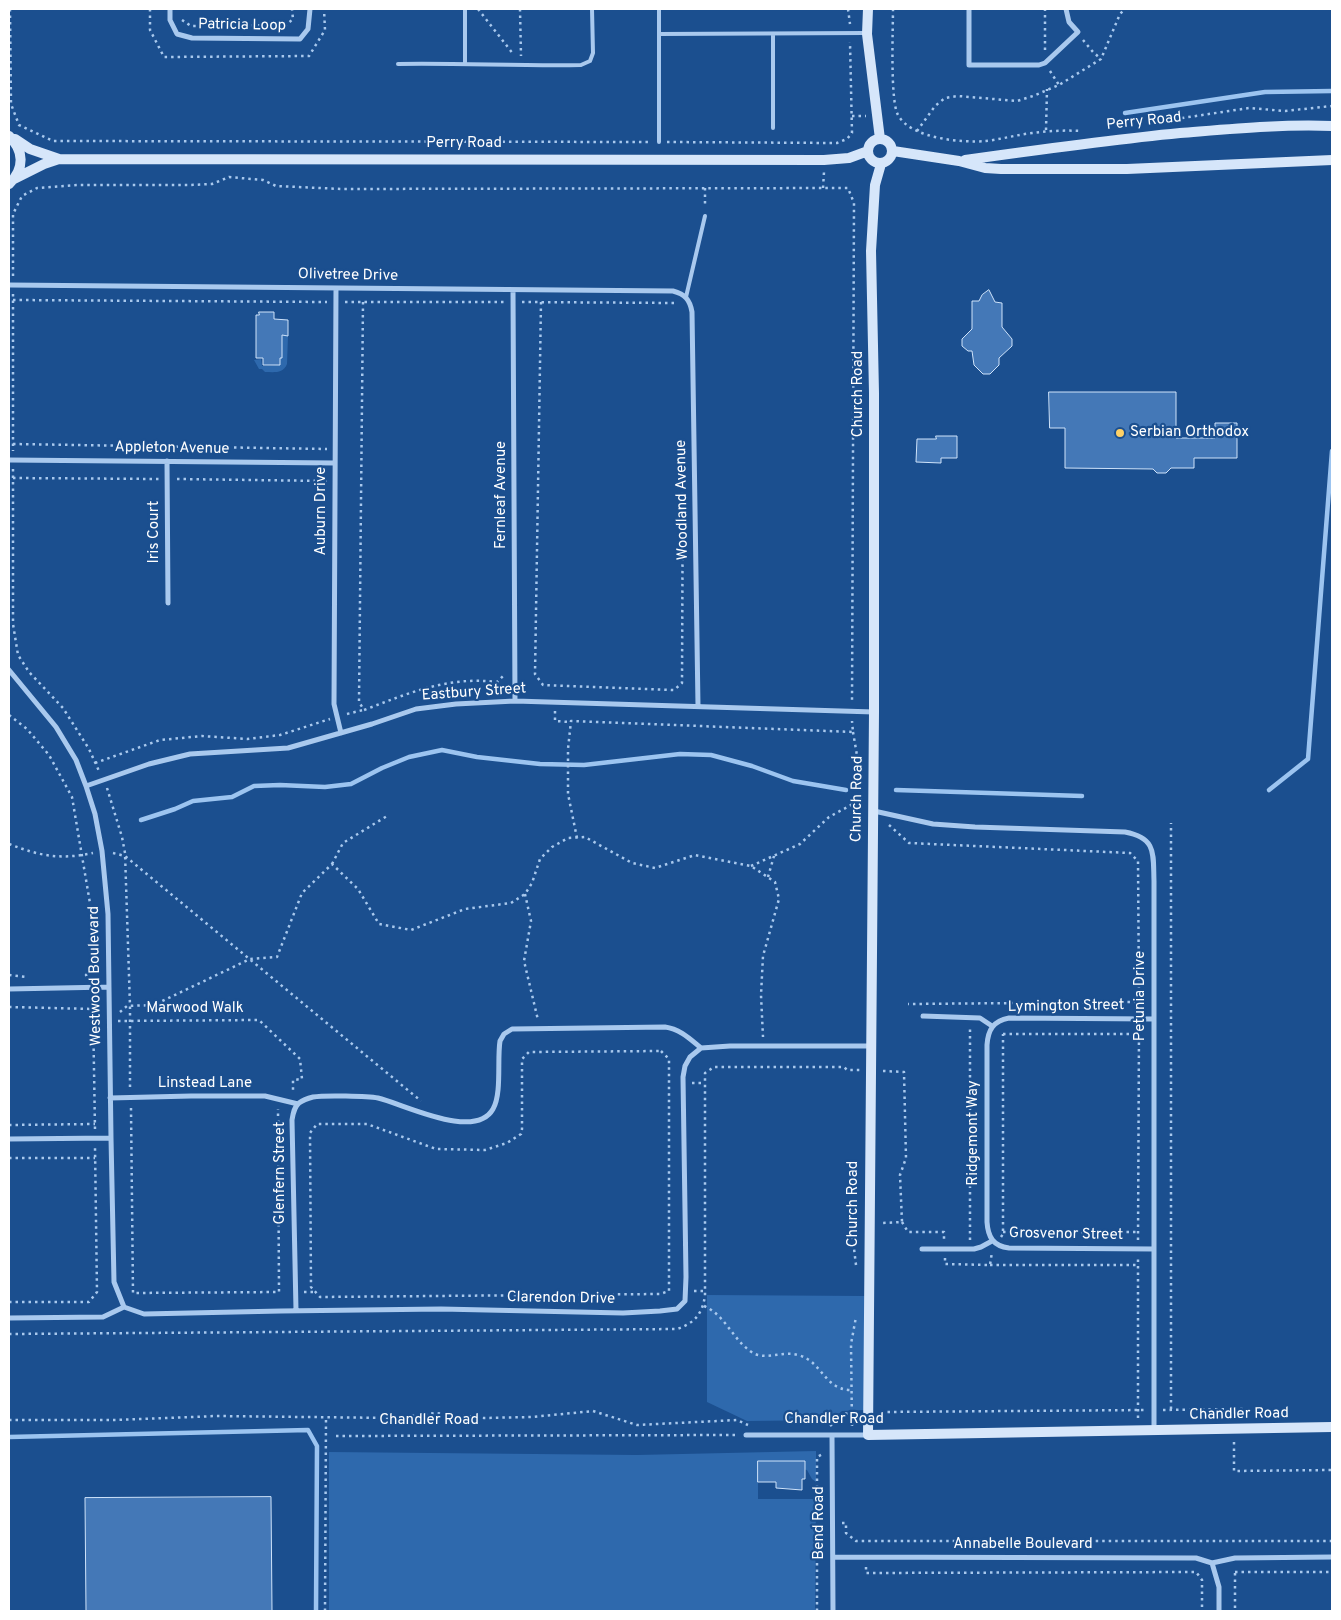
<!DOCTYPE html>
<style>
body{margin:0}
#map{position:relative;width:1341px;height:1620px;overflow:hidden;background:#1b4f8f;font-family:Overpass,sans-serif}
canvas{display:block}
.frame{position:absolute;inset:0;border:10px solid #fff;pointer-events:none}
</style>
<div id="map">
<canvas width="1341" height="1620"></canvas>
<div class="frame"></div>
</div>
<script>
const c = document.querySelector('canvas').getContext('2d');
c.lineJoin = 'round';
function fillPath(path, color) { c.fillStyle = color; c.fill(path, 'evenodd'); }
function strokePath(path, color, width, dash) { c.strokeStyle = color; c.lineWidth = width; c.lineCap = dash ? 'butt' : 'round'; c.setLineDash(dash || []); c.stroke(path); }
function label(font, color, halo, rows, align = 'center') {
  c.font = font + ' Overpass,sans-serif'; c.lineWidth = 4.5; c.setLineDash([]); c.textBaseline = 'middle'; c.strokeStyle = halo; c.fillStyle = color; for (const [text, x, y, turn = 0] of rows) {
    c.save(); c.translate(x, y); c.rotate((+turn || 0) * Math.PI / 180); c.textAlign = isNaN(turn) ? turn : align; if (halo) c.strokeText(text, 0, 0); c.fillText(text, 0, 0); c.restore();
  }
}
fillPath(new Path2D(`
 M282,335l6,1 -1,28c-4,10 -13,8 -22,8l-3,-3h-3l-5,-9 7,-1 1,7 18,-1v-7h2z
 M707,1295l159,1 -1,114 -23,1 -11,9 -84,1 -40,-19z
 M816,1451v31l-4,-3 -5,-9 -49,-8v37h58l-1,112h-486v-159l308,3z`), '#2e69ad');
strokePath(new Path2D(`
 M1125,113l140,-21 67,-1
 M896,790l186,6
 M1269,790l39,-31 24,-308
 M141,820l34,-11 18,-8 39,-4 22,-11 26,-1 45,2 26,-3 31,-16 27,-11 33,-7 35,7 63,7 44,1 96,-11 31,1 41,11 41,15 53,9
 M9,1437l299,-7 9,16 -1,165`), '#9cc4f0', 4.5);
const building = new Path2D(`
 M989,290l6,12 7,1v24l10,12v7l-13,12v7l-9,9h-7l-9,-9 -2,-14h-4l-6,-5v-7l10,-10v-28h7l3,-6z
 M259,312h15v7l14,1v16l-6,-1v23h-2v7h-17v-7h-7v-43h3z
 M1049,392h127v46h39v-15h22v35h-43v10h-23l-5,5h-9l-4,-4 -88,-1v-40h-15z
 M936,436h21v22h-16v5l-25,-1 1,-23h19z
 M758,1461h47v18h-3v11l-26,-2v-6h-18z
 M271,1497l1,114h-186l-1,-113z`);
fillPath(building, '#4478b7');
strokePath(building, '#cfe3fa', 1);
strokePath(new Path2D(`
 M10,9l1,95 8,21 34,16 598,1
 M150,9v21l14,27 145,-1 16,-26 -1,-21
 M478,9l36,46
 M520,9l1,47
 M848,9l2,15
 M893,9c0,20 -3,92 5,106 13,24 65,28 88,26 16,-2 30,-6 46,-8 16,-2 33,-3 49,-2
 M182,20l9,6 95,-1 7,-6 -1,-10
 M1083,40l10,12 8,7
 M1045,50v-41
 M1050,71l9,14
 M852,116h14
 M1169,120l80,-12 36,3 47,-5
 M1046,130l1,-41
 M917,131l18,-25 10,-8 13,-2 59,5 16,-5 26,-11 42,-26 19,-45 5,-5
 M667,142l170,1 10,-4 5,-6 -2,-91
 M705,188v18
 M823,188l1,-16
 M13,276v-62l9,-18 15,-8 41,-3h113l21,-1 17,-7 34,3 13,6 66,3 506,-1 6,15 -2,500
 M13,294v157
 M13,300l314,2
 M345,302h159
 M363,302l-4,400 5,8c45,-17 84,-34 133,-28l8,-8
 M522,302l155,1
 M541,302l-6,372 8,11 131,5 8,-7 1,-241
 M13,444l314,5
 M13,469v155l5,31 11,17 34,36 26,41 10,22
 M13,478l146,1
 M177,479l150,2
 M555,711v10l15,1
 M347,714l16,-4
 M9,715l18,14 22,26 23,42 20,118 1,53 -7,7 1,4
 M853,732l7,41
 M95,763l65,-23 42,-4 45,3 33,-4 50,-16
 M107,788l15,49 3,16 5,153v81
 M889,825l20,18 221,10 8,8 1,141 -231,2
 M577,838l-9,-44v-45l3,-28 282,11 -1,-11
 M9,844c31,12 51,16 84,9
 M113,853l12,3 296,245
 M332,864l11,-21 44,-27
 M751,866l49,-22 29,-27 33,-18
 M768,877l6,-21
 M525,894l6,27 -7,40 14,59
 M9,975l18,2
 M9,1007l84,2 2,120
 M120,1012l7,-6 27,-1 96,-46 27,-2 25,-64 30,-29 26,25 21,35 32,6 54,-21 46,-6 14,-9 7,-11 8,-24 12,-12 16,-9 17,-1 47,26 23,5 40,-13 56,11 24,16 4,17 -16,57 -2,39 2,42
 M118,1021l141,-1 41,39 2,20 -9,1v12
 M1003,1034h136
 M661,1051l8,8v232l-9,3 -340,3 -9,-10 -1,-154 7,-9h50l69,25 49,1 22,-7 14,-9 1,-5v-70l7,-7z
 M883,1071l21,1 2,86 -6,17 2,47 -19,1
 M692,1083h13
 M131,1108l2,185 146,-1 -1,-183
 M9,1125l86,-1
 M9,1158h86
 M902,1222l6,10h36v8
 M1003,1232h135
 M1001,1237l2,-3v-200
 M970,1240v-212
 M1138,1240l1,-212
 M945,1258v6l45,1 2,-13
 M856,1265l-5,-41h6
 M990,1265h148
 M694,1291h11
 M304,1292h11
 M9,1302h80l8,-10 -2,-145
 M704,1306c21,9 28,32 46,45 14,11 32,-1 48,4 24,6 26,34 52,35
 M9,1334l668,-5c18,-6 25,-15 28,-33v-223l9,-6h130l3,3h13
 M1171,1409v-586
 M1163,1410l71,-1
 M881,1412l264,-2
 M1234,1416v-7h9
 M1138,1418v-160
 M9,1420h107l100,-4 180,2 40,-5 48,5 48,-1 61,-6 44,14 100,-5 11,5
 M830,1426l14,-12 6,-1
 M852,1426l-1,-82 5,-27
 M336,1436l401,-1
 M1234,1442v29l98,-1
 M842,1523h4v10l10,8h476
 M866,1567v6l330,-1 6,8v31
 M1235,1572h97
 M1235,1573v38
 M325,1611l1,-193
 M817,1611v-154l6,-3`), '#a9c9ee', 2.5, [2.5, 4]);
strokePath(new Path2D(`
 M465,9v54
 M659,34l206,-1
 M773,34v94
 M398,64c61,-1 121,2 183,1l9,-4 3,-8 -1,-44
 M659,142v-133
 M686,297l19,-81`), '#a9c9ee', 4);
strokePath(new Path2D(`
 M170,9v11l7,14 15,4 108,1 8,-10 2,-20
 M969,9v56h70l6,-2 33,-31 -9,-10 -3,-13
 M9,285l664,6c12,3 17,9 19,21l6,394
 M336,288l-2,416 7,29
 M513,290l2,411
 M9,460l326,3
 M167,461l1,142
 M9,670l47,57 20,33 10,26 9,28 7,37 6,63 3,224 3,144 10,25
 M86,786l63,-22 41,-10 98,-6 84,-24 44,-15 40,-5 59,-3 359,11
 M874,811l59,13 42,3 150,5c32,6 28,22 29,49v550
 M9,989l100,-2
 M923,1016l57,2 12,8
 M110,1098l81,-2h74l33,8
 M9,1139l102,-1
 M922,1249h52l7,-2 11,-6
 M1154,1249l-145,-1c-16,-2 -21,-11 -22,-26v-177c1,-15 6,-24 22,-27l145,1
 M124,1307l20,7 137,-3 160,-2 182,4 37,-2 17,-2 8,-8 1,-24 -3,-200 2,-11 5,-9 11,-9 29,-2h140
 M296,1310l-4,-190c1,-6 2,-13 7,-17 4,-3 10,-5 14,-6 11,-2 55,-1 65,1 26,6 97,43 115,11 9,-15 4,-50 7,-68l4,-7 8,-5 153,-2c15,2 25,12 36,21
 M9,1318l94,-1 21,-10
 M746,1435h122
 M832,1435l1,176
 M833,1557l363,1 16,5 23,-5 97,-1
 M1212,1563l7,24v24`), '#a9c9ee', 5);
strokePath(new Path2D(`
 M868,9l-1,25 13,105
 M9,136c15,14 16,33 0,48
 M868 151a12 12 0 1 1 24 0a12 12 0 1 1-24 0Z
 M15,139l15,10 29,10
 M893,151l66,10 26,7 16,1h126l205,-9
 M965,160c72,-10 143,-20 215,-27 51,-4 102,-9 152,-7
 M881,164l-6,21 -4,66 3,142v319l-6,723 464,-8
 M14,179l30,-15 15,-5 765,1 25,-2 19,-7`), '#d6e6fa', 10);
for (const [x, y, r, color] of [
 [1120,433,5,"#ffd166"]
]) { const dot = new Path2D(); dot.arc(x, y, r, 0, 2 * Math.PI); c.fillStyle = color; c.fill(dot); strokePath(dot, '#1b4f8f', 2); }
label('15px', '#fff', '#1b4f8f', [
 ["Patricia Loop",242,26,1],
 ["Perry Road",1144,122,-6],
 ["Perry Road",464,144],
 ["Olivetree Drive",348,276,1],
 ["Church Road",859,394,-90],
 ["Appleton Avenue",172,449,1],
 ["Fernleaf Avenue",502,495,-90],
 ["Woodland Avenue",683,500,-91],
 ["Auburn Drive",322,511,-90],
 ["Iris Court",155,532,-90],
 ["Eastbury Street",474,693,-4],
 ["Church Road",858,799,-89],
 ["Westwood Boulevard",96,976,-91],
 ["Petunia Drive",1141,996,-90],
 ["Lymington Street",1066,1007,-1],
 ["Marwood Walk",195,1009],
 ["Linstead Lane",205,1084],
 ["Ridgemont Way",974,1133,-90],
 ["Glenfern Street",281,1173,-90],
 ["Church Road",854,1204,-90],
 ["Grosvenor Street",1066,1235,1],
 ["Clarendon Drive",561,1299,1],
 ["Chandler Road",1239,1415,-1],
 ["Chandler Road",834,1420],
 ["Chandler Road",429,1421],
 ["Bend Road",820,1523,-90],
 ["Annabelle Boulevard",1023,1545]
]);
label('15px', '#fff', '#1b4f8f', [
 ["Serbian Orthodox",1130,433]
], 'left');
</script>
